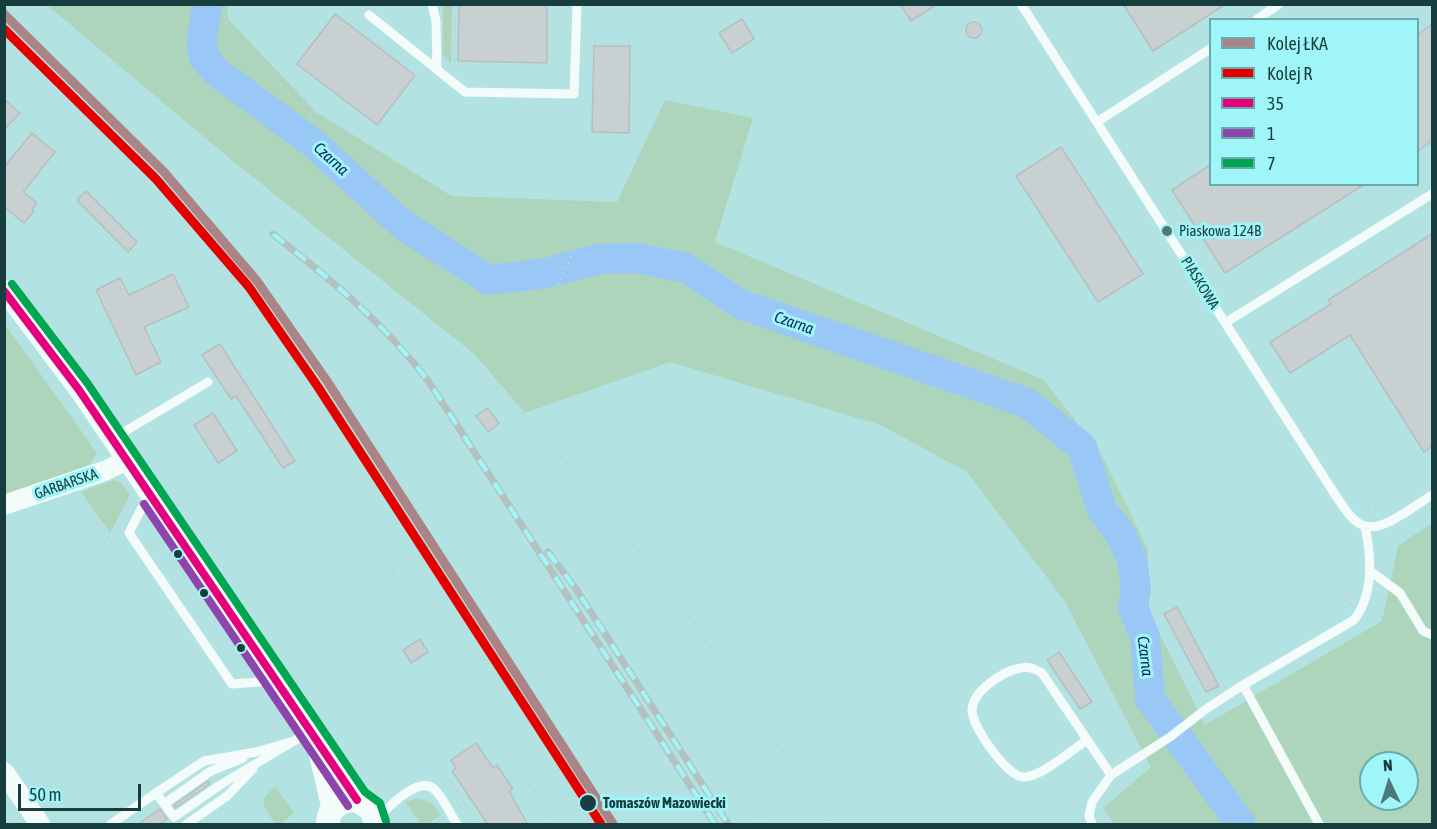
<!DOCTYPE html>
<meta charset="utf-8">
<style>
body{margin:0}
#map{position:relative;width:1437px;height:829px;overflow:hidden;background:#b3e2e3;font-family:"Asap Condensed",sans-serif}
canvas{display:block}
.frame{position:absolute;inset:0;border:6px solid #183d3e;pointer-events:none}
.legend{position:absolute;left:1209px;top:18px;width:210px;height:168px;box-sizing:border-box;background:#9ff5f7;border:2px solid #69abad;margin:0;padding:8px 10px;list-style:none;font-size:18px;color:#183d3e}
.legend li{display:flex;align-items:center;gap:12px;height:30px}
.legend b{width:30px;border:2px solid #69abad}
.north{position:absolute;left:1359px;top:751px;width:60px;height:60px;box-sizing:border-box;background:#9ff5f7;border:2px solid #69abad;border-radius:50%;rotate:356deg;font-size:16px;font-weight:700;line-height:24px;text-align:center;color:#183d3e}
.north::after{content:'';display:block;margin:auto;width:21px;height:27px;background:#4e7778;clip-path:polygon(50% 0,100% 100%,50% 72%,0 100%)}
.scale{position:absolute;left:18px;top:784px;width:123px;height:27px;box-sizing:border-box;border:3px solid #183d3e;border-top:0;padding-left:8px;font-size:18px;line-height:21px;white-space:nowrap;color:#183d3e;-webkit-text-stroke:4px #9ff5f7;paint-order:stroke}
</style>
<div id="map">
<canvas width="1437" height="829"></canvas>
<div class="frame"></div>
<ul class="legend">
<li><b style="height:8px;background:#aa8486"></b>Kolej ŁKA</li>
<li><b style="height:8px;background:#e50000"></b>Kolej R</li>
<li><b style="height:8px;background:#e5007d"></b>35</li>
<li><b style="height:8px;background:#8e44ad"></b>1</li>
<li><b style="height:8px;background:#00a651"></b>7</li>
</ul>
<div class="north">N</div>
<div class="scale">50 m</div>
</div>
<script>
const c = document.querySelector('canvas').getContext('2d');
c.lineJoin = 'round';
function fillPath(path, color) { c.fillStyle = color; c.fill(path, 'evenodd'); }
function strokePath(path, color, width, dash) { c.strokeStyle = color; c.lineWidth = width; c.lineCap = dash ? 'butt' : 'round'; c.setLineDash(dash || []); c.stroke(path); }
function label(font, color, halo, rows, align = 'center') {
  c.font = font + ' "Asap Condensed",sans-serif'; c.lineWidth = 6; c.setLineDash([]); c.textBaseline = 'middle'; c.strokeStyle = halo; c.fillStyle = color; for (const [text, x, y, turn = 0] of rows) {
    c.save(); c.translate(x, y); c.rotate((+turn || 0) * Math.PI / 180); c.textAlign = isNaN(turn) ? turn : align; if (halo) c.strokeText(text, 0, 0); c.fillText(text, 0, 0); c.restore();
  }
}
fillPath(new Path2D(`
 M47,5h179l3,15 87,92 136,84 165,6 48,-102 88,18 -38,124 329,138 56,72 48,97v61l57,115 177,-104 16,-75 34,-23v301h-318l-11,-16 48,-41 -87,-167 -97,-128 -86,-47 -211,-63 -145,51 -51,-59 -245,-196zM1371,763h36v36h-36z
 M443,5h9l-1,59 -8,-9z
 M4,323l93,130 -8,12 -84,32z
 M113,480l8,2 9,13 -20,38 -29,-41z
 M275,786l19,27 -14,11h-5l-12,-20 2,-7z
 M418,798l15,6 8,11 -13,9h-7l-15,-22z`), '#add5bb');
strokePath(new Path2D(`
 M207,4l-5,37 2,17 15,16 94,69 91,83 85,54 57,-7 52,-14 39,-1 49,10 54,36 287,99 55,44 20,63 17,22 13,27 4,31 -3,17 12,30 5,62 91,125`), '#9ac8f6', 30);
const building = new Path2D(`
 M459,4h88v59l-89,-2z
 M900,4h37l-26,17z
 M1123,4h103l-73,47z
 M335,14l80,61 -38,50 -80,-61z
 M742,19l12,20 -22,14 -13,-20z
 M966 30a8 8 0 1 1 16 0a8 8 0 1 1-16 0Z
 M1432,24v117l-14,10v-117z
 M594,46h36l-1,87 -37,-1z
 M4,99l16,14 -16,17z
 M32,133l23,19 -32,40 14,11 -5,6 2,2 -10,12 -20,-16v-40z
 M1061,147l82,127 -45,28 -82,-126z
 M1210,165v19h155l-140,89 -53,-83z
 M86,191l51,51 -9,10 -51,-52z
 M1432,234v212l-8,6 -74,-117 -60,38 -20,-31 61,-38 -3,-4z
 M173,274l16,33 -45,20 17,35 -25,13 -40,-85 24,-12 9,17z
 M220,344l75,117 -12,7 -47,-72 -5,3 -29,-44z
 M487,408l12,15 -10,9 -13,-16z
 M213,413l24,38 -19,12 -24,-38z
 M1177,607l42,79 -13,6 -42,-78z
 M420,639l8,13 -17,11 -8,-13z
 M1059,652l33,50 -12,7 -33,-49z
 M476,743l17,25 4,-3 16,24 -4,2 19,34h-40l-36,-54 4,-3 -5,-8z
 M208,781l2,3 -35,24 -1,-3z
 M160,809l7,10 -8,6h-22z`);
fillPath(building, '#c9d0d1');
strokePath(building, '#b6bebf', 1.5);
strokePath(new Path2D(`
 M222,4l5,20 9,17 78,78 123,77 33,13 31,7 74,-12 10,9 1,11 -79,171
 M547,15l16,4
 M454,67l1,-63
 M546,81l4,-11 13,-2
 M371,295l136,100 75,84 111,142 138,203
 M277,392l279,432
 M80,497l169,244
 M1362,508l16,3
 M1345,529l9,18
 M111,542l6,-12
 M1383,552l5,-16
 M392,570l21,-13 10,-1 173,268
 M1351,605l-7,-5 10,-15
 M269,734l11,-16
 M375,788l56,-37 47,73
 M407,806l12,18
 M459,807l12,-10
 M301,824l7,-9
 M432,824l9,-5
 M760,824l-3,-20 7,-22 27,-16`), '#c2d1d2', 3, [1.5, 4.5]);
strokePath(new Path2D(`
 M432,4l4,17 1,49
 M1021,4l315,492c7,10 16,26 29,30 18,6 52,-22 67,-31
 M369,15l96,77 109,2 3,-90
 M1256,20l23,-16
 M1097,122l113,-73
 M1225,323l207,-129
 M112,439l96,-57
 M153,498l-12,11 -12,24 103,151 28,-2 13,-8
 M1370,571l30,22 23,38 9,4
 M1243,685l76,139
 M1087,740c-15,10 -46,37 -63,37 -17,0 -51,-49 -52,-66 0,-20 31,-40 49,-43 8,-2 14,1 21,5l69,102
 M294,741l-74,44 -46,32 -18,-24 48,-32 52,-9 38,-11 16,-12
 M164,804l47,-33 32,-13
 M376,819c11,-10 42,-44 58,-30 9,8 16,25 23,35
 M111,824l45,-31
 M187,824l40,-28 26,-27
 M1092,824l-3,-8 3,-14 19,-27 59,-38 36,-28 37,-24 111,-65c20,-25 17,-65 11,-94`), '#f4fbfb', 9);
strokePath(new Path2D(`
 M4,290l75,100 278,410
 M4,505l103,-35 19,-10
 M319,755l13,55
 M4,772l36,52`), '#f4fbfb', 20);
strokePath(new Path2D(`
 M328,824c0,-17 13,-24 29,-24l15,10 4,14`), '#f4fbfb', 24);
const rail = new Path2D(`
 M273,234c57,45 111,89 156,148l286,442
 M548,552l28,37 152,235`);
strokePath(rail, '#b4c1c1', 7);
strokePath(rail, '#9ff5f7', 4.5, [14]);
strokePath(new Path2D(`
 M4,291l75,99 278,410`), '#e5007d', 8);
strokePath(new Path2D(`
 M144,504l204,302`), '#8e44ad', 8);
strokePath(new Path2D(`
 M12,284l76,100 277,408 15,11 6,18`), '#00a651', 8);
strokePath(new Path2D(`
 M4,14l160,158 93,109 70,100 286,443`), '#aa8486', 9);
strokePath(new Path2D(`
 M4,29l152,150 93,108 69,100 283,437`), '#e50000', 9);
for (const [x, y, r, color] of [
 [1167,231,6,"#4e7778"],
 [178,554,5,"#183d3e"],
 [204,593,5,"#183d3e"],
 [241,648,5,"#183d3e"],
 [588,803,9,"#183d3e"]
]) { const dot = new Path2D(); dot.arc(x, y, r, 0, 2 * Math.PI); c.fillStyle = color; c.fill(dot); strokePath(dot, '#9ff5f7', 2); }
label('15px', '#183d3e', '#9ff5f7', [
 ["Piaskowa 124B",1179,231]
], 'left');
label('15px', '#183d3e', '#9ff5f7', [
 ["PIASKOWA",1200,283,58],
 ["GARBARSKA",66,484,-19]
]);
label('bold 15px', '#183d3e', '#9ff5f7', [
 ["Tomaszów Mazowiecki",603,803]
], 'left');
label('italic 16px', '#00285f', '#9ff5f7', [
 ["Czarna",331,159,42],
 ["Czarna",794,323,19],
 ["Czarna",1145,656,83]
]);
</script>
